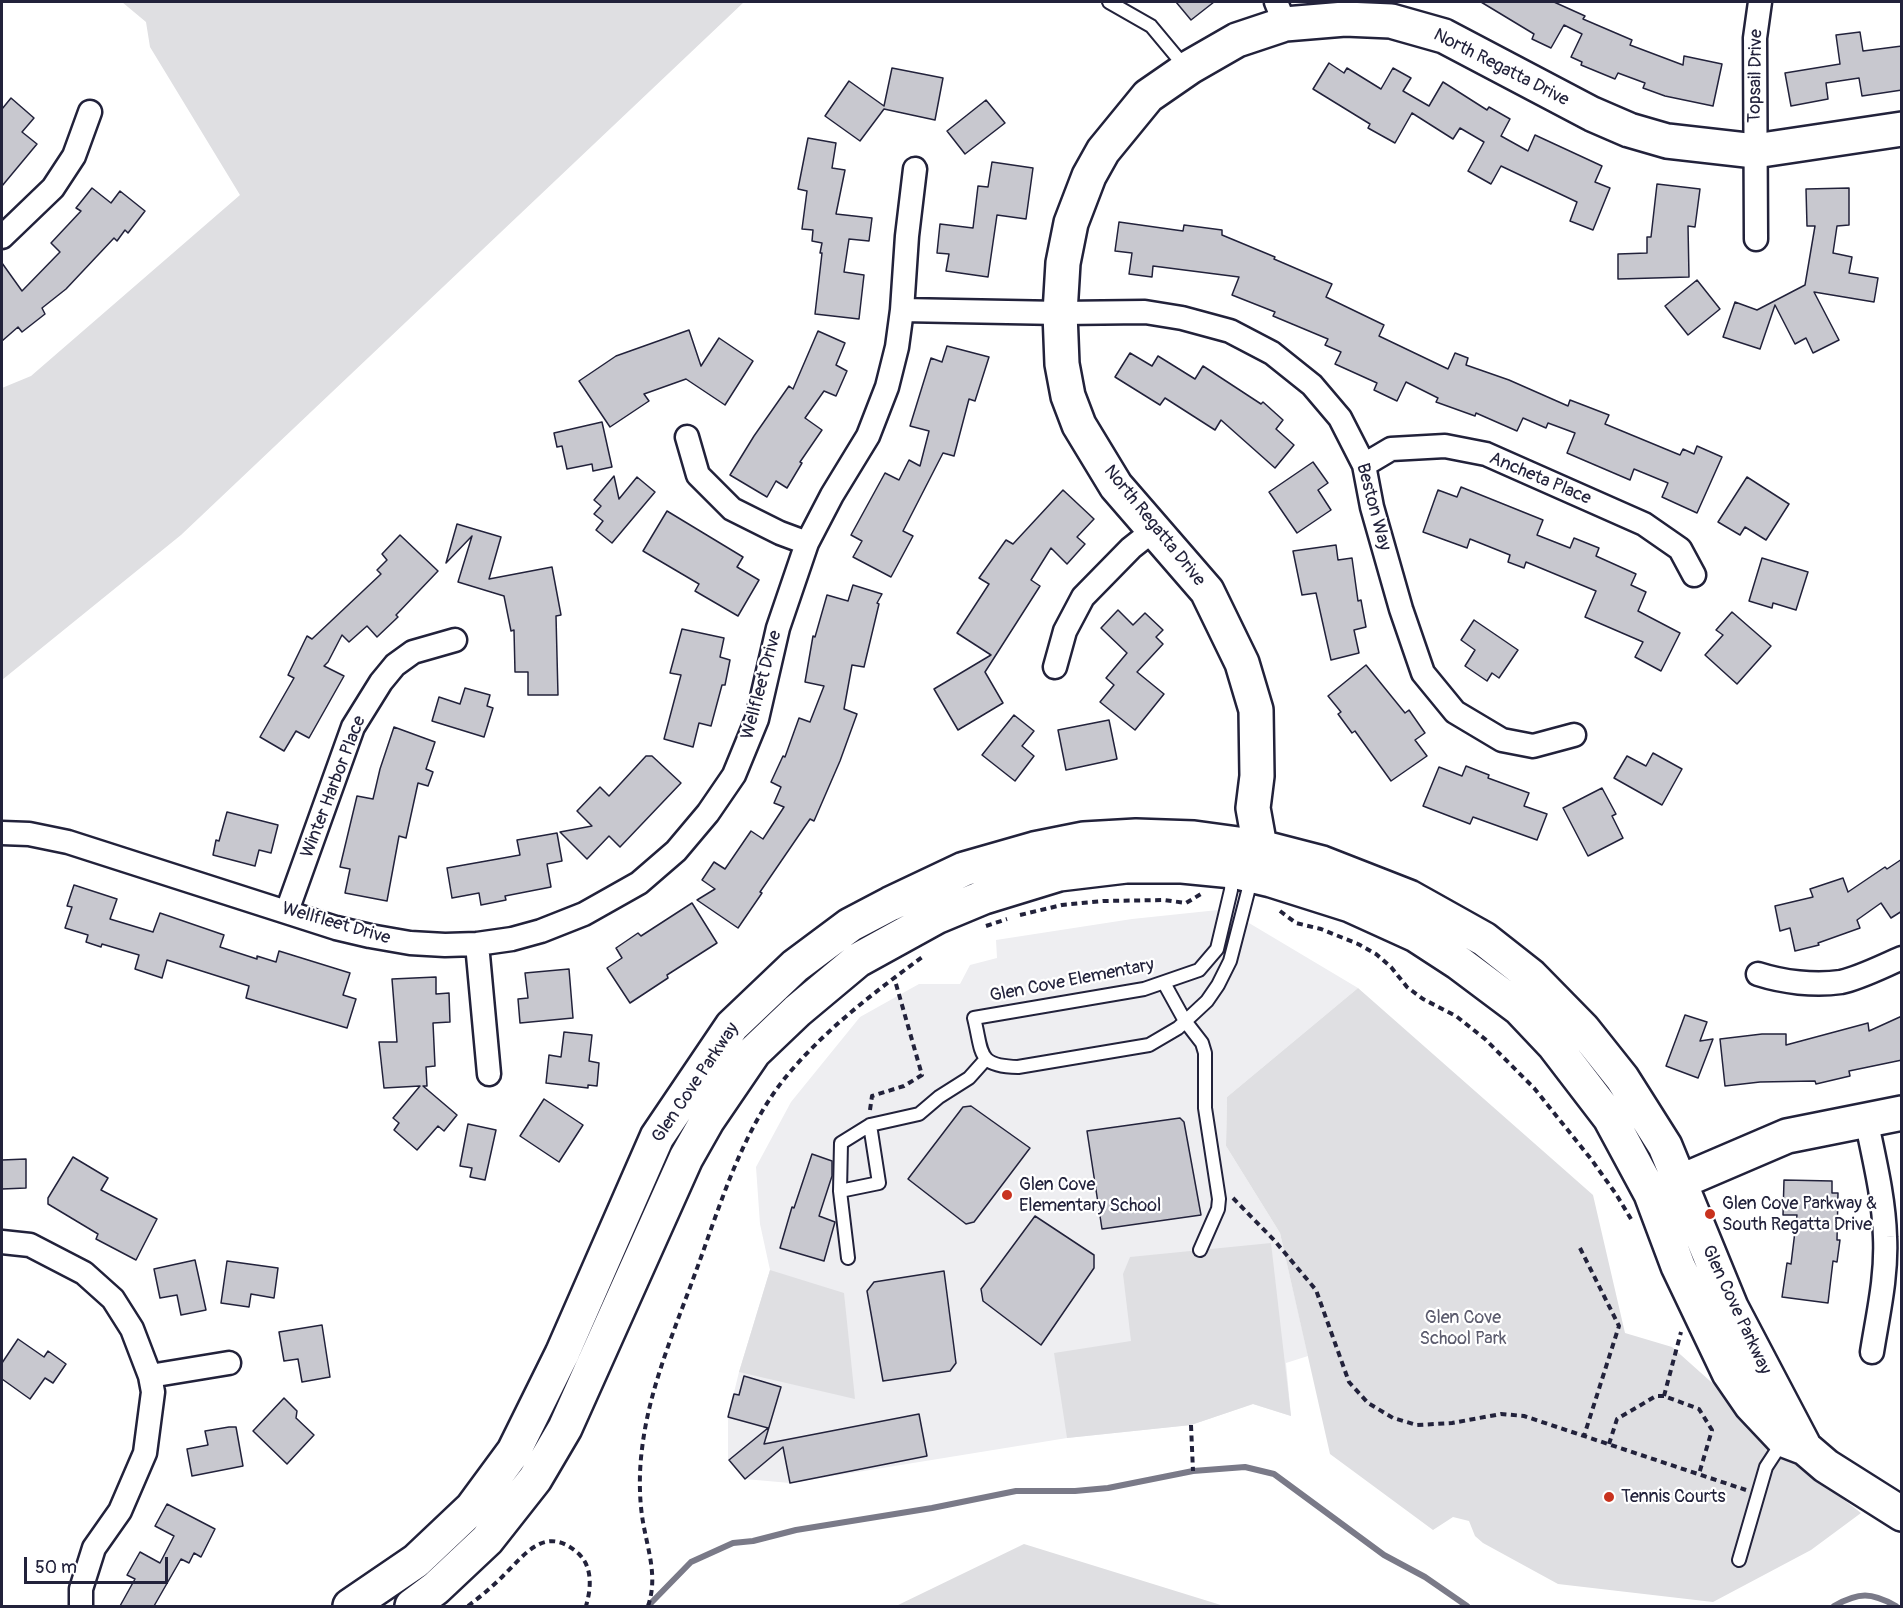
<!DOCTYPE html>
<style>
body{margin:0}
#map{position:relative;width:1903px;height:1608px;overflow:hidden;background:#fff;font-family:Pangolin,sans-serif}
canvas{display:block}
.frame{position:absolute;inset:0;border:3px solid #22223b;pointer-events:none}
.scale{position:absolute;left:24px;top:1557px;width:144px;height:27px;box-sizing:border-box;border:3px solid #22223b;border-top:0;padding-left:8px;font-size:18px;line-height:21px;white-space:nowrap;color:#22223b;-webkit-text-stroke:4px #fff;paint-order:stroke}
</style>
<div id="map">
<canvas width="1903" height="1608"></canvas>
<div class="frame"></div>
<div class="scale">50 m</div>
</div>
<script>
const c = document.querySelector('canvas').getContext('2d');
c.lineJoin = 'round';
function fillPath(path, color) { c.fillStyle = color; c.fill(path, 'evenodd'); }
function strokePath(path, color, width, dash) { c.strokeStyle = color; c.lineWidth = width; c.lineCap = dash ? 'butt' : 'round'; c.setLineDash(dash || []); c.stroke(path); }
function label(font, color, halo, rows, align = 'center') {
  c.font = font + ' Pangolin,sans-serif'; c.lineWidth = 4.5; c.setLineDash([]); c.textBaseline = 'middle'; c.strokeStyle = halo; c.fillStyle = color; for (const [text, x, y, turn = 0] of rows) {
    c.save(); c.translate(x, y); c.rotate((+turn || 0) * Math.PI / 180); c.textAlign = isNaN(turn) ? turn : align; if (halo) c.strokeText(text, 0, 0); c.fillText(text, 0, 0); c.restore();
  }
}
fillPath(new Path2D(`
 M1218,910l31,13 109,65 -131,109 -1,49 54,87 27,118 1,5 -22,7 5,53 -38,-12 -62,21 -124,13 -277,45 -45,-4 -17,-19v-43l11,-45 31,-102 -10,-46 -4,-57 35,-65 69,-85 59,-33h41l10,-19 27,-7 -1,-18 136,-21z`), '#eeeef1');
fillPath(new Path2D(`
 M122,2h622l-563,533 -179,145v-292l29,-12 209,-181 -90,-148 -4,-25z
 M1358,988l235,207 32,138 47,14 75,67 43,44 71,55 -50,37 -98,52 -155,-18 -75,-41 -8,-7 -6,-15 -16,-4 -20,13 -103,-76 -50,-221 -54,-87 1,-49z
 M1271,1243l20,173 -38,-12 -62,21 -124,13 -13,-85 77,-12 -8,-67 7,-17z
 M770,1270l74,23 11,106 -116,-27z
 M1024,1544l200,62h-328z`), '#dfdfe2');
strokePath(new Path2D(`
 M650,1604l41,-42 42,-19 20,-2 43,-11 136,-22 84,-17h59l33,-3 85,-17 52,-4 29,7 110,81 41,22 42,29
 M1834,1606c25,-14 37,-14 62,0`), '#7a7a88', 6);
const building = new Path2D(`
 M1176,2h38l-23,18z
 M1481,2h73l31,14 -2,3 49,21 -2,5 53,20 1,-9 38,8 -9,42 -48,-10 -22,-8 2,-5 -27,-10 -3,6 -34,-14 1,-3 -11,-5 11,-23 -18,-9 -13,23 -19,-9 2,-5z
 M1860,32l3,19 39,-5v44l-40,6 -3,-18 -33,5 2,16 -37,7 -6,-33 55,-9 -4,-29z
 M1329,63l15,10 3,-5 34,21 12,-21 18,10 -8,13 26,15 14,-24 44,28 2,-3 21,12 -9,17 27,15 7,-16 67,31 -7,16 15,6 -17,42 -23,-9 7,-19 -76,-36 -10,18 -23,-13 16,-29 -24,-14 -7,11 -41,-26 -17,30 -27,-15 2,-4 -57,-35z
 M892,68l51,10 -8,42 -51,-11 -24,32 -35,-25 24,-35 35,25z
 M11,98l23,20 -12,14 15,12 -35,42v-77z
 M986,100l19,23 -40,31 -18,-23z
 M808,138l28,5 -4,25 13,2 -9,44 36,4 -3,23 -20,-2 -5,33 20,3 -5,44 -44,-5 7,-61h-2l2,-10 -10,-2 1,-11 -11,-1 5,-38 -9,-2z
 M992,162l41,6 -7,51 -29,-4 -9,62 -42,-6 3,-17 -12,-1 3,-29 33,4 5,-42 10,1z
 M1657,184l43,5 -5,38 -7,-1 1,51 -71,2v-25l29,-1v-16h4z
 M92,188l19,15 9,-12 25,20 -17,22 -3,-3 -8,11 -3,-3 -48,51 -24,19 3,6 -23,18 -4,-5 -16,14v-78l20,28 38,-39 -9,-9 30,-32 -5,-3z
 M1849,188v37l-12,1 -4,27 19,4 -3,16 29,5 -4,24 -60,-10 25,48 -26,13 -7,-15 -11,6 -20,-39 -15,44 -37,-12 12,-35 22,8 48,-25 10,-59h-8l-1,-37z
 M1119,222l64,9 1,-6 38,5v5l53,22 -1,2 58,25 -6,13 58,28 -5,11 69,33 7,-16 13,5 -2,7 43,15 59,26 2,-6 39,15 -4,9 75,31 3,-6 11,5 3,-8 25,11 -25,56 -35,-16 6,-14 -34,-14 -4,11 -63,-27 8,-20 -27,-10 -2,5 -23,-10 -6,13 -41,-18 -1,3 -39,-14 2,-4 -32,-16 -9,19 -23,-11 3,-7 -42,-19 6,-12 -16,-7 3,-6 -55,-23 2,-4 -43,-17 7,-18 -86,-11 -1,11 -23,-3 3,-21 -17,-2z
 M1697,280l23,29 -32,26 -23,-29z
 M689,330l12,36 18,-28 34,23 -28,44 -39,-26 -42,15 5,7 -39,26 -31,-46 37,-25z
 M818,331l27,12 -9,22 11,6 -11,25 -12,-5 -19,27 17,12 -22,32 2,1 -15,25 -11,-7 -9,16 -37,-22 24,-39 35,-50 4,3z
 M947,346l42,11 -14,44 -6,-2 -15,57 -11,-3 -40,78 10,5 -22,41 -38,-20 9,-16 -11,-6 34,-62 14,7 10,-20 11,6 9,-35 -19,-5 21,-68 11,4z
 M1130,353l22,13 6,-10 37,23 8,-13 58,38 2,-2 20,18 -7,9 18,16 -19,23 -54,-48 -6,10 -50,-32 -5,7 -45,-28z
 M602,422l10,45 -19,4 -1,-7 -25,5 -5,-23 -5,1 -3,-14z
 M1313,462l15,21 -10,7 13,20 -34,23 -28,-41z
 M614,476l5,23 18,-22 18,15 -43,51 -16,-13 7,-9 -9,-7 7,-8 -7,-6z
 M1747,477l42,27 -23,36 -21,-13 -5,8 -22,-13z
 M1461,487l82,33 -6,15 33,13 4,-10 25,10 -3,8 40,18 -5,11 15,7 -8,19 42,22 -19,38 -26,-14 8,-15 -58,-25 11,-26 -70,-29 -2,6 -16,-6 2,-7 -40,-16 -3,9 -44,-16 15,-42 19,7z
 M1063,490l31,29 -17,18 8,7 -18,20 -16,-16 -20,32 9,6 -55,86 18,31 -45,27 -24,-41 57,-34 -34,-22 32,-49 -10,-6 27,-38 7,4z
 M667,511l76,46 -6,10 22,13 -21,36 -43,-25 4,-7 -56,-33z
 M457,524l44,13 -12,42 63,-12 9,48 -5,1 2,79h-30v-23h-13l-1,-42 -3,1 -7,-35 -46,-14 14,-46 -26,27z
 M400,535l38,36 -42,44 2,2 -21,20 -10,-11 -18,16 -7,-7 -14,27 -4,4 20,10 -35,62 -13,-7 -12,20 -24,-14 34,-59 -6,-3 19,-39 5,3 69,-65 -4,-4 10,-10 -5,-6z
 M1336,545l2,15 14,-2 6,43 3,-1 5,27 -12,3 5,23 -28,7 -15,-67 -14,2 -9,-44z
 M1762,558l46,14 -12,38 -23,-7 -1,5 -23,-7z
 M853,585l29,9 -5,9 2,1 -15,63 -12,-2 -8,44 13,5 -17,47 -26,60 -4,-2 -50,73 2,1 -24,35 -41,-28 18,-11 -13,-9 12,-18 11,7 26,-38 12,8 21,-32 -10,-4 7,-16 -10,-5 12,-26 2,1 14,-39 11,4 14,-36 -19,-4 8,-46 2,1 12,-42 21,6z
 M1118,610l15,15 12,-12 18,17 -7,7 7,7 -26,28 27,22 -29,36 -35,-28 14,-17 -8,-7 21,-25 -26,-25z
 M1732,612l39,34 -34,38 -32,-29 18,-20 -7,-5z
 M1474,620l44,30 -19,28 -7,-5 -5,8 -22,-15 10,-16 -14,-10z
 M682,629l42,9 -4,19 10,3 -5,25h-3l-11,41 -12,-3 -6,24 -29,-8 17,-64 -11,-2z
 M1366,665l39,48 4,-3 16,23 -10,7 12,16 -36,25 -36,-50 -3,2 -14,-19 3,-2 -13,-16z
 M465,688l25,7 -3,11 6,2 -9,29 -52,-16 7,-24 21,7z
 M1014,715l20,16 -12,15 12,10 -19,25 -33,-26z
 M1109,720l8,39 -51,11 -8,-40z
 M394,727l41,15 -9,27 7,3 -5,14 -10,-3 -12,55 -7,-2 -12,65 -42,-8 5,-24 -10,-2 17,-71 16,3 7,-30z
 M1653,753l29,16 -20,36 -48,-27 13,-22 19,10z
 M646,756h6l29,27 -61,64 -11,-11 -22,23 -27,-27 32,-6 -15,-15 23,-24 9,9z
 M1466,766l23,9 -1,3 41,15 -5,13 23,8 -10,26 -64,-23 -3,7 -47,-18 16,-39 23,9z
 M1602,788l14,26 -4,2 11,22 -35,18 -25,-48z
 M227,812l51,13 -7,28 -12,-3 -4,16 -42,-11 3,-15 3,1z
 M557,833l5,28 -15,3 4,23 -46,9 1,4 -25,5 -2,-12 -27,5 -5,-30 73,-13 -3,-15z
 M1902,859v52l-11,7 -10,-15 -24,17 3,8 -42,15 1,2 -24,6 -5,-23 -10,3 -5,-25 38,-9 -3,-8 33,-11 5,14 37,-25 2,2z
 M74,885l43,14 -7,20 43,13 7,-19 64,22 -4,12 37,12v-3l19,6 3,-11 71,22 -7,22 13,4 -9,29 -101,-30 3,-12 -82,-26 -5,18 -27,-9 4,-14 -37,-11 -1,3 -15,-5 2,-7 -23,-7 7,-21 -5,-1z
 M692,903l25,40 -50,32 1,3 -38,25 -23,-35 15,-10 -6,-10 22,-15 3,3z
 M569,969l4,49 -53,5 -2,-24 10,-1 -3,-25z
 M436,977v17l13,-1 1,29 -17,1 2,43 -9,1 1,19h-4l34,29 -13,16 -6,-5 -21,24 -23,-20 5,-7 -6,-5 27,-32 -36,2 -5,-46h18l-5,-63z
 M1685,1015l22,7 -7,19 13,-2 -15,39 -32,-12z
 M1902,1016v44l-53,11 1,5 -34,8 -1,-3 -55,1 -35,4 -5,-47 42,-5h24v11l82,-22 1,8z
 M564,1032l28,3 -3,26 10,2 -2,23 -9,-1v3l-42,-5 3,-28 12,2z
 M544,1099l39,26 -24,37 -39,-26z
 M971,1106l59,42 -56,74 -8,2 -58,-45 55,-72z
 M1180,1118l4,4 17,93 -99,14 -15,-98z
 M468,1124l28,6 -11,50 -15,-3 2,-9 -12,-2z
 M812,1154l20,7v15l-13,40 16,6 -11,39 -44,-13 12,-41 2,1z
 M73,1157l35,21 -7,12 56,29 -21,41 -40,-21 2,-5 -50,-30v-6z
 M26,1159v29l-24,1v-29z
 M1784,1180l48,1v12h6l-1,47h3l-3,22 -4,-1 -5,42 -46,-6 5,-34 4,1 6,-49h-14z
 M1035,1216l59,39v13l-53,77 -58,-44 -2,-12z
 M195,1260l11,50 -25,5 -4,-20 -17,3 -6,-29z
 M227,1261l51,7 -4,30 -23,-4 -2,13 -28,-4z
 M944,1271l12,92 -6,8 -67,10 -16,-90 7,-9z
 M322,1325l8,52 -28,5 -4,-23 -14,2 -5,-29z
 M18,1339l26,18 4,-6 18,13 -13,19 -8,-5 -15,21 -28,-20v-16z
 M744,1376l37,11 -17,57 155,-30 8,42 -137,27 -7,-36 -38,32 -16,-19 39,-32 -40,-11 6,-23 5,1z
 M284,1398l13,13 -1,7 18,17 -27,29 -34,-33z
 M229,1427h7l7,39 -51,10 -5,-27 21,-4 -3,-14z
 M167,1504l48,25 -14,28 -7,-4 -5,10 -8,-4 -27,47h-34l15,-27 -8,-4 13,-23 20,11 14,-27 -19,-10z`);
fillPath(building, '#c8c8cf');
strokePath(building, '#22223b', 1.5);
const lane = new Path2D(`
 M1109,2l42,24 35,42
 M1232,873l-1,17 -14,59 -18,21 -55,19 -170,29c9,35 2,48 44,49l131,-22 29,-17 29,-27 11,-16 12,-24 22,-85
 M1164,983l21,38 17,22 3,10v55l14,91 -1,10 -18,41
 M840,1191l39,-8 -9,-58
 M848,1258l-8,-67 1,-48 29,-18 49,-11 20,-17 30,-19 17,-19
 M1739,1560l27,-93 17,-26`);
const street = new Path2D(`
 M1276,2l9,22
 M2,237l51,-49 21,-32 16,-44
 M1756,239l-1,-201 5,-36
 M902,310l158,3 85,-1 37,6 48,13 42,22 40,32 28,33 24,47 8,42 29,102 22,64 32,39 47,28 31,6 41,-11
 M687,437l11,38 34,34 48,24 27,10
 M1364,465l27,-16 54,-3 41,8 158,70 36,25 14,26
 M1055,667l10,-36 18,-34 48,-49 24,-19
 M2,833l27,1 39,8 268,86 34,8 40,7 35,2 32,-1 35,-5 29,-8 43,-17 55,-31 37,-32 32,-38 26,-38 23,-56 21,-91 29,-85 25,-48 36,-59 19,-49 10,-40 5,-37 5,-74 8,-67
 M287,911l66,-184 28,-45 14,-17 18,-13 42,-12
 M477,944l12,130
 M1758,974c25,8 56,12 83,8 19,-4 42,-16 61,-24
 M1866,1119c8,39 18,79 19,118 2,39 -7,77 -13,115
 M2,1242l28,3 54,28 29,26 19,30 18,47 3,16 -8,61 -25,58 -26,37 -13,41v17
 M150,1376l79,-13`);
const secondary = new Path2D(`
 M1260,847l-7,-39 4,-32 -1,-66 -14,-47 -35,-72 -91,-105 -37,-61 -11,-29 -6,-32 -2,-51 3,-50 8,-40 18,-47 14,-25 45,-55 42,-29 47,-27 48,-16 60,-5 46,2 53,15 148,78 37,16 38,11 88,10 147,-22
 M1661,1190l126,-54 115,-23
 M350,1606l66,-45 56,-53 42,-57 48,-97 95,-217 75,-111 63,-60 55,-41 40,-21 74,-35 70,-20 50,-10 52,-3 58,2 66,9 62,16 87,34 75,42 47,37 52,53 39,49 43,68 66,161 72,137
 M412,1606l24,-18 51,-48 48,-61 30,-51 121,-270 21,-37 47,-69 43,-41 61,-51 78,-43 48,-20 75,-23 67,-8h56l51,5 38,9 79,25 66,30 43,28 60,45 35,37 56,73 41,76 27,72 51,107 22,32 33,35 21,8 21,18 76,48`);
strokePath(lane, '#22223b', 16);
strokePath(street, '#22223b', 27);
strokePath(secondary, '#22223b', 38);
strokePath(new Path2D(`
 M1280,911l16,12 25,6 37,15 18,10 15,13 16,20 16,12 33,17 29,23 49,49 57,71 25,35 15,25
 M1020,915l42,-10 41,-4 61,-1 22,3 15,-9
 M986,926l21,-7
 M870,1110l2,-14 32,-10 18,-11 -28,-98
 M1233,1198l41,42 42,50 33,92 19,21 25,15 24,7 35,-2 49,-9 23,2 222,74
 M1580,1248l39,78 -35,110
 M1664,1396l17,-64
 M1191,1425l2,46
 M1609,1444l8,-25 39,-23h8l35,13 13,21 -13,44
 M468,1606c12,-9 24,-19 35,-30 23,-23 43,-52 76,-22 14,14 12,35 7,52
 M648,1606c10,-29 0,-55 -5,-84 -4,-23 -4,-50 -1,-73 7,-61 33,-120 54,-178 24,-65 45,-138 89,-193 39,-48 91,-87 140,-123`), '#22223b', 4, [6, 4.5]);
strokePath(lane, '#fff', 12);
strokePath(street, '#fff', 22);
strokePath(secondary, '#fff', 33);
for (const [x, y, r, color] of [
 [1007,1195,6,"#c8321e"],
 [1710,1214,6,"#c8321e"],
 [1609,1497,6,"#c8321e"]
]) { const dot = new Path2D(); dot.arc(x, y, r, 0, 2 * Math.PI); c.fillStyle = color; c.fill(dot); strokePath(dot, '#fff', 2); }
label('18px', '#22223b', '#fff', [
 ["North Regatta Drive",1501,68,27],
 ["Topsail Drive",1756,76,-89],
 ["Ancheta Place",1540,479,23],
 ["Beston Way",1373,507,75],
 ["North Regatta Drive",1154,526,51],
 ["Wellfleet Drive",762,685,-75],
 ["Winter Harbor Place",334,787,-69],
 ["Wellfleet Drive",336,924,16],
 ["Glen Cove Elementary",1072,981,-11],
 ["Glen Cove Parkway",696,1083,-56],
 ["Glen Cove Parkway",1736,1310,65]
]);
label('18px', '#22223b', '#fff', [
 ["Glen Cove",1019,1185],
 ["Elementary School",1019,1206],
 ["Glen Cove Parkway &",1722,1204],
 ["South Regatta Drive",1722,1225],
 ["Tennis Courts",1621,1497]
], 'left');
label('18px', '#5b5b6d', '#fff', [
 ["Glen Cove",1463,1318],
 ["School Park",1463,1339]
]);
</script>
